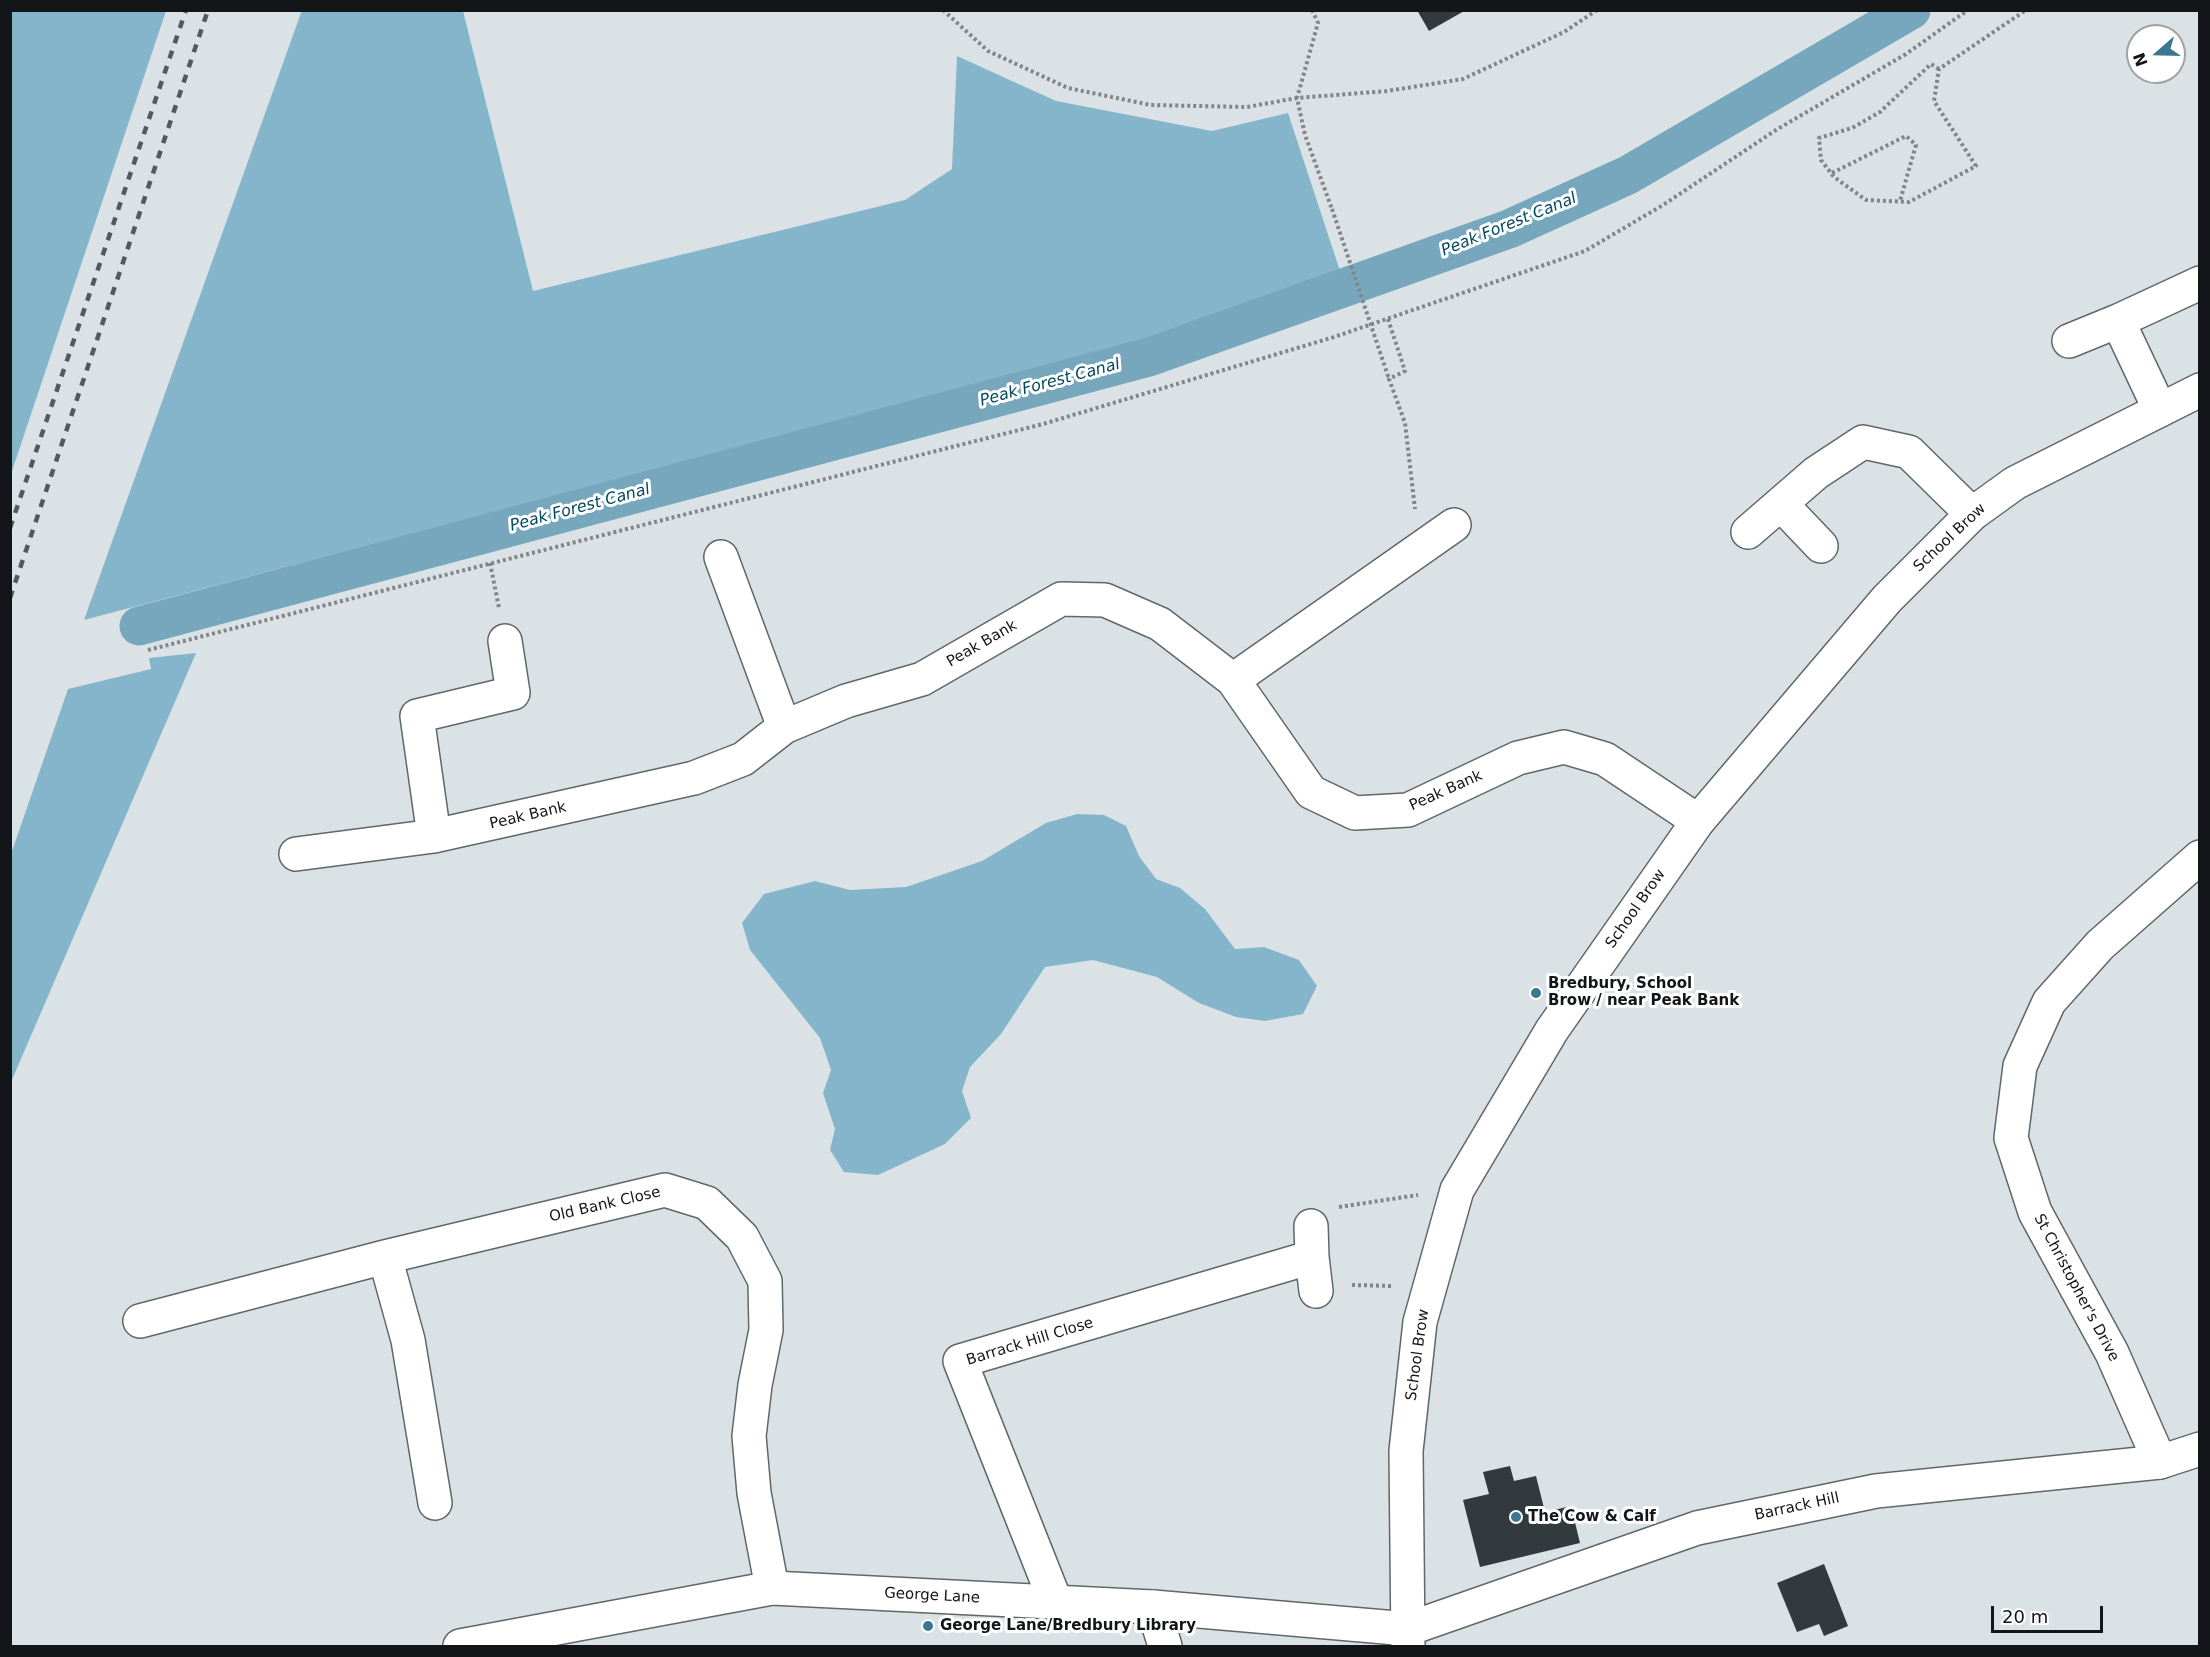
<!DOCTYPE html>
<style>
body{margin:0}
#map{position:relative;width:2210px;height:1657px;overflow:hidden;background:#dae2e6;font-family:"DejaVu Sans",sans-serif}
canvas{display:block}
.frame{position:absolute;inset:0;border:12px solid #131618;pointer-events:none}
.north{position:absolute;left:2126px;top:24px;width:60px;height:60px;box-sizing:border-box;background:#fff;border:2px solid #a1a2a3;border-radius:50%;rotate:250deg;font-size:16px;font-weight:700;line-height:24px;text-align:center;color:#131618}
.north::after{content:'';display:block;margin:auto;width:21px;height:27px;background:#3b778f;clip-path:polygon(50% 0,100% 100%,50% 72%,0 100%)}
.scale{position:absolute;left:1991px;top:1606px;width:112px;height:27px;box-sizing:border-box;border:3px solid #131618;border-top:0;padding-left:8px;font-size:18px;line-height:21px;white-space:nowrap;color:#131618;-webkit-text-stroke:4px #fff;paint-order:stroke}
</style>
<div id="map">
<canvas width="2210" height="1657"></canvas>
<div class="frame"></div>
<div class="north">N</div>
<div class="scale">20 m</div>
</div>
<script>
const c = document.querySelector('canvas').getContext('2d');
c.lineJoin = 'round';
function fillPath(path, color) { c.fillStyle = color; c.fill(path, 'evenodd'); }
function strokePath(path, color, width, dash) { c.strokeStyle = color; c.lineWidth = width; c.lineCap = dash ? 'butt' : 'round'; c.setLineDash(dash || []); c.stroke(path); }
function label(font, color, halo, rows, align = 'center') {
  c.font = font + ' "DejaVu Sans",sans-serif'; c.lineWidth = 6; c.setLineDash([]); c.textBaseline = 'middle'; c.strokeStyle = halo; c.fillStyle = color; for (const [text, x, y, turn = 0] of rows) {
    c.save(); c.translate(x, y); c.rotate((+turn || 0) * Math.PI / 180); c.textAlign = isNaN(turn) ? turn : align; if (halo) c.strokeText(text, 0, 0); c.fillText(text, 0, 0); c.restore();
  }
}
fillPath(new Path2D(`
 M11,10l155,1 -155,463 -1,-463z
 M302,10l161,1 70,280 372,-91 47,-31 5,-113 99,45 156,30 76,-18 53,161 -203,68 -1054,278z
 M196,653l-185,429v-228l57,-165 83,-20 -2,-11z
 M1077,814l27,1 22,11 13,30 17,23 24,9 25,21 30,40 29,-2 35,13 18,26 -14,28 -38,7 -29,-4 -37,-14 -42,-26 -64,-17 -48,7 -44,67 -31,33 -8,24 9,27 -26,26 -67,31 -34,-3 -14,-22 5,-21 -12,-36 8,-23 -11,-32 -70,-88 -8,-27 22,-29 51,-13 35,9 56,-3 76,-26 64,-38z`), '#85b5cb');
strokePath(new Path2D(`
 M139,626l1010,-269 360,-128 119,-54 283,-165`), '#76a7bc', 39);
fillPath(new Path2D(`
 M1417,10h49l-37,21z
 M1510,1466l4,15 22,-5 9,36 26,-6 9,37 -100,24 -17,-67 26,-6 -6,-22z
 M1824,1564l24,62 -24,10 -5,-12 -22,8 -20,-49z`), '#333a3d');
const minor = new Path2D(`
 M2118,321l42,89
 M2069,341l49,-20 82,-38
 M1781,504l40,42
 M1748,532l68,-59 47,-31 46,10 63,62
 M721,557l63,170
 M1233,680l221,-155
 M434,836l-17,-120 96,-23 -8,-52
 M296,854l138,-18 260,-58 49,-19 41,-32 62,-26 76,-22 139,-80 44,1 55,24 73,56 78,112 44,21 53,-3 110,-52 46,-11 41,12 93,62
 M1311,1226l1,31 4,34
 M385,1257l23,83 27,163
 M140,1321l245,-64 280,-67 42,13 35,34 23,44 1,49 -11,55 -6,51 5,57 18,95
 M2160,1462l-48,-109 -77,-141 -24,-74 9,-72 29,-64 51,-57 100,-88
 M1056,1603l-96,-242 352,-104
 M1153,1607l12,39`);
const major = new Path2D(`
 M460,1646l312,-58 381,19 255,22 289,-101 179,-37 284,-29 40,-13
 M1408,1646l-2,-195 14,-129 37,-132 95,-160 146,-209 189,-222 85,-85 43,-31 185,-93`);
strokePath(minor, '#60676a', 36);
strokePath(major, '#60676a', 36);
strokePath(new Path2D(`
 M943,10l45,41 80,37 83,17 96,2 50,-9 90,-7 76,-12 101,-47 33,-22
 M1312,10l6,13 -21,75 8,37 27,74
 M2199,10l1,1
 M1939,69l-8,-5 -51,48 -28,16 -33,10 2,22 13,17 32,23 43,2 67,-36 -42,-65 5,-32 87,-59
 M1832,173l74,-37 10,9 -16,56
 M1388,319l17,52 -16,8 16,44 10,86
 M490,563l9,45
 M148,650l895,-226 291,-87 251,-86 78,-46 113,-75 130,-76 62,-44
 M1339,1207l79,-12
 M1352,1285l41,1`), '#808689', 4, [3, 3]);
strokePath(minor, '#fff', 33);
strokePath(major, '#fff', 33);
strokePath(new Path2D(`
 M10,528l176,-518
 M10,598l198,-588`), '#54595b', 4.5, [8, 8]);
strokePath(new Path2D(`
 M1332,209l57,170`), '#808689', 4, [3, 3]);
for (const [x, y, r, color] of [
 [1536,993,6,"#3b778f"],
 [1516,1517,6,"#3b778f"],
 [928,1626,6,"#3b778f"]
]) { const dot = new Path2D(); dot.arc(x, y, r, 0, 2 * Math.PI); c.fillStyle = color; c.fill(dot); strokePath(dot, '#fff', 2); }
label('15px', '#131618', '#fff', [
 ["School Brow",1950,538,-43],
 ["Peak Bank",982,644,-30],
 ["Peak Bank",1446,791,-24],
 ["Peak Bank",528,816,-13],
 ["School Brow",1636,909,-55],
 ["Old Bank Close",605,1205,-13],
 ["St Christopher's Drive",2076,1288,62],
 ["Barrack Hill Close",1030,1342,-17],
 ["School Brow",1418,1355,-82],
 ["Barrack Hill",1797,1507,-12],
 ["George Lane",932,1596,3]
]);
label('bold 15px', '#131618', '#fff', [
 ["Bredbury, School",1548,984],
 ["Brow / near Peak Bank",1548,1001],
 ["The Cow & Calf",1528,1517],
 ["George Lane/Bredbury Library",940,1626]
], 'left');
label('italic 16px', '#02495f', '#fff', [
 ["Peak Forest Canal",1509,225,-22],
 ["Peak Forest Canal",1050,383,-15],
 ["Peak Forest Canal",580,508,-15]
]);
</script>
